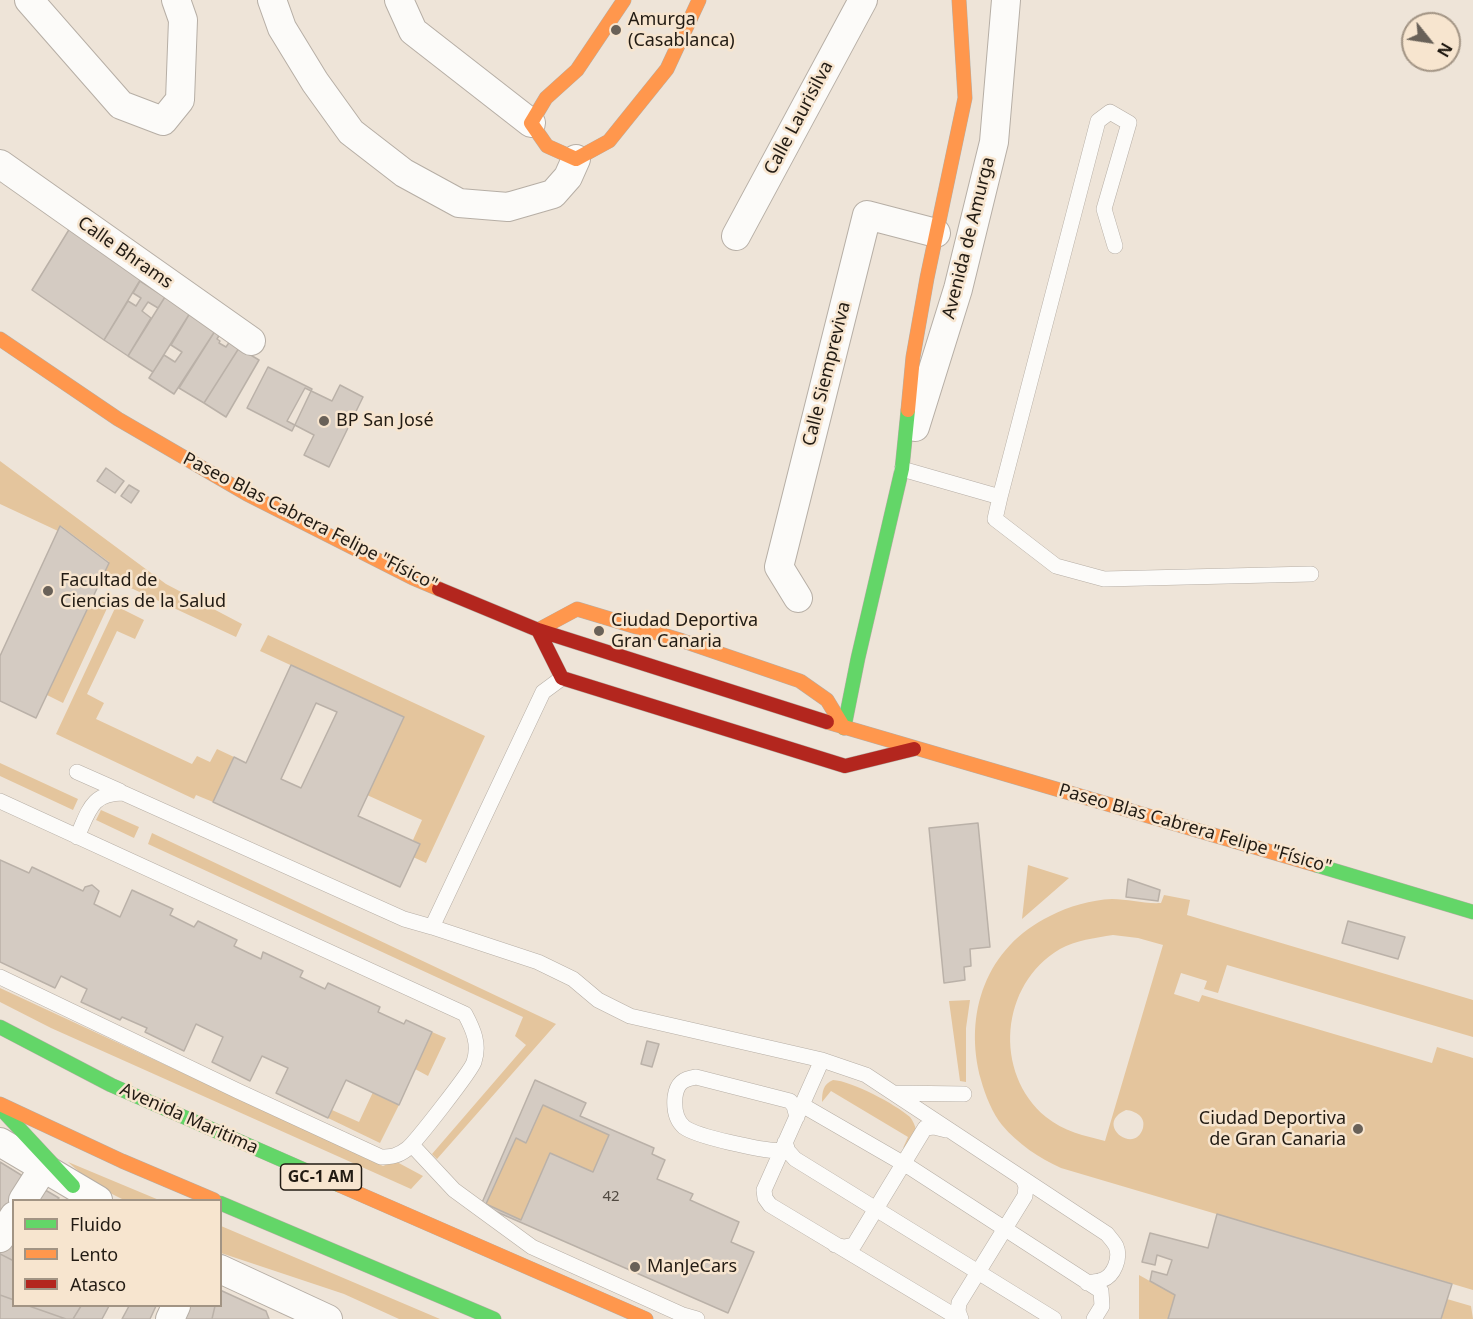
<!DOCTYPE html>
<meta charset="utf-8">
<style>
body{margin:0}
#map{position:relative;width:1473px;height:1319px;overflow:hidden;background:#eee4d8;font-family:"Noto Sans",sans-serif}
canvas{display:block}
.legend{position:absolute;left:12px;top:1199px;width:210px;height:108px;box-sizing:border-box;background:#f7e5cf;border:2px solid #a29484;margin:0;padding:8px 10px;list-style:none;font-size:18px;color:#221b13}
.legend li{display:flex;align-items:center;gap:12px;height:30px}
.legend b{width:30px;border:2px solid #a29484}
.north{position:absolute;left:1401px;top:12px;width:60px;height:60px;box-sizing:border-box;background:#f7e5cf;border:2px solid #a29484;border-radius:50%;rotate:120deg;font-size:16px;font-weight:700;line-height:24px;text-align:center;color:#221b13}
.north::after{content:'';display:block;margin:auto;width:21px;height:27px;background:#696158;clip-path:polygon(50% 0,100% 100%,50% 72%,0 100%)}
</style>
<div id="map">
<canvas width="1473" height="1319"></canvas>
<ul class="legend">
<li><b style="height:8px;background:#63d668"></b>Fluido</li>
<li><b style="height:8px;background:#ff974d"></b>Lento</li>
<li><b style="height:8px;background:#b3261e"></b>Atasco</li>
</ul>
<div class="north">N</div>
</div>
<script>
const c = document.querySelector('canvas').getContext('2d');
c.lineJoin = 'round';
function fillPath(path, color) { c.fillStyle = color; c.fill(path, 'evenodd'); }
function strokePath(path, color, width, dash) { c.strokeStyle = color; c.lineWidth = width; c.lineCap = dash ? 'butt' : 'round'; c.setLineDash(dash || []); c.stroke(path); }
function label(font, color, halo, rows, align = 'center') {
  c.font = font + ' "Noto Sans",sans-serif'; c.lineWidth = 5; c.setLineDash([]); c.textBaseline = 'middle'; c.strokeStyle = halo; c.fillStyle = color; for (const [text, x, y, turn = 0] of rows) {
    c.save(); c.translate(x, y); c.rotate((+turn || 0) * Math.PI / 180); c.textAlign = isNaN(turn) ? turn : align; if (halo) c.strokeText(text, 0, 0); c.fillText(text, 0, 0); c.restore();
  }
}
fillPath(new Path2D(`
 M0,461l166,123 76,40 -6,13 -133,-62 6,-13 -48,-36 -3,5 -58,-27z
 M93,597l16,7 -46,99 -16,-8z
 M116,606l28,14 -9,19 -18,-8 -30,63 17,9 -8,16 96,45 5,-8 13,6 7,-13 17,8 -21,45 -17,-7 -2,4 -138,-65z
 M268,635l217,101 -59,127 -13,-6 6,-13 -6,-4 9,-20 -55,-25 36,-78 -143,-66z
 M0,763l78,36 -5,11 -73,-34z
 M101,810l38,17 -5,11 -38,-18z
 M152,833l404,191 -119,135 -5,-5 94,-109 -11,-9 8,-19 -375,-173z
 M1028,865l41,13 -47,41z
 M1164,895l26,5 -3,15 286,85v37l-246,-72 -9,28 -14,-4 3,-8 -26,-8 -7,21 25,8 3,-7 230,68 5,-16 36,11v232l-412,-122c-22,-10 -43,-24 -59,-43 -9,-11 -17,-30 -21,-45 -18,-66 5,-133 69,-164 19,-10 41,-16 62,-17 16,0 32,5 49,4zM1113,935l25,3 25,7 -58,196c-20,-5 -42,-10 -59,-24 -53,-44 -46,-133 14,-168 16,-9 35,-11 53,-14zM1126,1110c10,1 20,7 17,18 -8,28 -50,-4 -17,-18z
 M0,988l383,178 12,-5 28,15 -12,13 -360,-161 -51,-26z
 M970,1000l-4,28v54l-6,-1 -11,-80z
 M432,1032l14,6 -18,38 -13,-7z
 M833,1080c19,1 62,24 77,37 3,4 5,8 6,13l-6,14 -7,4 5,-11 -77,-46 -9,11c0,-10 1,-18 11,-22z
 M373,1092l26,13 -19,38 -52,-25 4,-8 27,12z
 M543,1105l66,30 -16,37 -43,-19 -29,67 -35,-16 30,-66 9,5z
 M68,1162l91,38h-35l-30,-15z
 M220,1227l1,-1 219,93h-41l-55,-25 -123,-41z
 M1139,1275l36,20 -7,24h-29z
 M1447,1299l24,7 2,13h-32z`), '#e4c59d');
const building = new Path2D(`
 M70,228l72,49 -38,63 -72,-50z
 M140,281l25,16 -7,11 -10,-6 -6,9 9,7 -23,38 -24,-16 24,-39 8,5 5,-8 -8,-5z
 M165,297l25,16 -37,59 -25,-16z
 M190,313l25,18 -41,63 -25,-16 15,-23 11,7 7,-10 -11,-7z
 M215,331l5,3 -3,5 3,2 -1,2 7,4 4,-6 9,7 -35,55 -25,-15z
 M239,348l20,12 -33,57 -22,-14z
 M268,367l44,22 -20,42 -45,-23z
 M340,385l23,12 -34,70 -25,-12 10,-20 -27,-14 18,-33 27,13z
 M106,468l18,13 -9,12 -18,-12z
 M129,485l10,6 -8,12 -10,-7z
 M60,526l49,37 -73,155 -36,-17v-45z
 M291,665l113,52 -46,99 62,28 -20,43 -187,-85 21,-45 12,6zM316,703l21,9 -36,76 -20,-9z
 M978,823l12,124 -20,2 1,17 -7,1 1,13 -21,3 -15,-155z
 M0,860l29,13 3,-6 51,24 2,-4 7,-2 7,6 -5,13 26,13 12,-27 41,19 -3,6 24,12 4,-6 39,19 -3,6 27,13 2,-7 40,19 -3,6 25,12 3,-6 52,24 -2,5 26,12 2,-4 26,12 -33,73 -53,-25 -18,38 -52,-25 12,-25 -26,-12 -12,25 -38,-19 11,-25 -27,-13 -12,27 -39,-19 2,-4 -25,-11 -2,3 -39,-18 6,-13 -26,-13 -6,12 -55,-26z
 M1128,879l32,11 -2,11 -32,-4z
 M1348,921l57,16 -7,22 -56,-16z
 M647,1041l12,3 -7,23 -11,-3z
 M535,1080l51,23 -6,13 74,32 -2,6 13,6 -8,19 36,15 -3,6 49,22 -8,20 23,10 -26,61 -247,-108zM543,1105l66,30 -16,37 -43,-19 -29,67 -35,-16 30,-66 10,5z
 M0,1162l26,16 -26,40z
 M40,1187l19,11 -2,2h-26z
 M1217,1214l235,70 -11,35h-273l7,-24 -25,-14 2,-10 15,4 5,-15 -15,-5 -2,10 -13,-3 8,-29 58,15z
 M14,1243v18l-14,-7v-3z
 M0,1254l14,7v39l-14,-5z
 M220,1290l46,21 3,8h-57l3,-13h5z
 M0,1295l14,5v6h15l37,13h-66z
 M29,1306h52l-8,13h-7z
 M81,1306h28l-7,13h-29z
 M129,1306h27l-6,13h-28z
 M187,1306h28l-3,13h-32z`);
fillPath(building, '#d4cbc2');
strokePath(building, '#bab1a8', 1.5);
const lane = new Path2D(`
 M902,469l98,28 -5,22 61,47 48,13 207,-5
 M1000,497l98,-376 12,-9 19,11 -25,86 11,37
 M562,678l-19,14 -111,235 106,35 35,17 25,21 32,16 192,44 44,15 241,159c3,4 7,8 9,12 5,12 -2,30 -14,34 -4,2 -10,2 -15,3
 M77,772l43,19
 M0,801l465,213c8,15 15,30 9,48 -3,9 -59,81 -67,87 -9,7 -16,8 -26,8l-143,-66 -238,-114
 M77,837c12,-26 14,-44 46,-44l281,126 28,8
 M822,1060l-58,130 1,8 5,7 190,114
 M894,1093l70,1
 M802,1105l109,63 190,123 1,15 -8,13
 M785,1142l3,9 7,8 259,160
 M412,1145l42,45 78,57 151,68 14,4
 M782,1148l-3,3c-18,-1 -82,-14 -95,-24 -8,-7 -10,-19 -9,-30 2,-14 8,-18 21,-20l94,24 4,5 3,11
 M835,1245l9,2 10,-2 71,-117 9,-1 12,3
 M961,1319l-3,-8 1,-8 66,-107 1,-10 -3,-7`);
const street = new Path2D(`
 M29,0l92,105 42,16 17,-21 3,-80 -7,-20
 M272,0l10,28 33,54 36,50 53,41 55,30 49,4 45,-13 15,-17 8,-18
 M399,0l14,31 118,92
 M0,164l251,177
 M736,236l127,-236
 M915,427l43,-138 36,-147 12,-142
 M798,598l-19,-31 88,-352 69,18
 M0,1142l98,58
 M23,1200l21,-33
 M0,1238l14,-22
 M220,1269l108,50
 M170,1319l6,-13`);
const fast = new Path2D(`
 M844,728l14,-70 44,-189 6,-59
 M1316,865l157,47
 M0,1027l111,58 228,100
 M5,1113l68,73
 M220,1203l274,116`);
const slow = new Path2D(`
 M624,0l-47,70 -31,28 -15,25 16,23 29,13 33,-18 58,-72 32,-69
 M0,339l118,80 129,75 166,84 26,11
 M908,410l5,-53 14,-79 38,-180 -6,-98
 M538,630l39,-21 106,32 117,40 27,19 17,28
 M827,722l489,143
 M0,1104l122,57 92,39
 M339,1185l307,134`);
const jam = new Path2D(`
 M439,589l99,41 289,92
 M538,630l24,48 283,88 69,-17`);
strokePath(lane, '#b6aea5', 16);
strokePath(street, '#b6aea5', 30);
strokePath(fast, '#b6aea5', 15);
strokePath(slow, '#b6aea5', 15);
strokePath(jam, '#b6aea5', 15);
strokePath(lane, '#fcfbf9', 15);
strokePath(street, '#fcfbf9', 28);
strokePath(fast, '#63d668', 14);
strokePath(slow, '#ff974d', 14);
strokePath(jam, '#b3261e', 14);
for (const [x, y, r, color] of [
 [616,30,6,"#696158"],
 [324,421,6,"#696158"],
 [48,591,6,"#696158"],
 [599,631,6,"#696158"],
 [1358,1129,6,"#696158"],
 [635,1267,6,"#696158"]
]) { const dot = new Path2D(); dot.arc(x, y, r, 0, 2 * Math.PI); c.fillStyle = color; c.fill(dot); strokePath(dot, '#f7e5cf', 2); }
label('15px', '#504940', null, [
 ["42",611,1197]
]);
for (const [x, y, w] of [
 [321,1177,81]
]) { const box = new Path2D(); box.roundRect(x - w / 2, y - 13, w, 26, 4.5); c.fillStyle = '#f7e5cf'; c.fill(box); strokePath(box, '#221b13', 1.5); }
label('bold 16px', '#221b13', null, [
 ["GC-1 AM",321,1177]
]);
label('18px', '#221b13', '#f7e5cf', [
 ["Amurga",628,20],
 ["(Casablanca)",628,41],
 ["BP San José",336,421],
 ["Facultad de",60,581],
 ["Ciencias de la Salud",60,602],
 ["Ciudad Deportiva",611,621],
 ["Gran Canaria",611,642],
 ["Ciudad Deportiva",1346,1119,"right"],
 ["de Gran Canaria",1346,1140,"right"],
 ["ManJeCars",647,1267]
], 'left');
label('18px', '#221b13', '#f7e5cf', [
 ["Calle Laurisilva",799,118,-62],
 ["Avenida de Amurga",969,238,-76],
 ["Calle Bhrams",125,253,35],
 ["Calle Siempreviva",827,374,-76],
 ["Paseo Blas Cabrera Felipe \"Físico\"",310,522,27],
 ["Paseo Blas Cabrera Felipe \"Físico\"",1195,829,16],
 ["Avenida Maritima",189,1119,24]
]);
</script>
